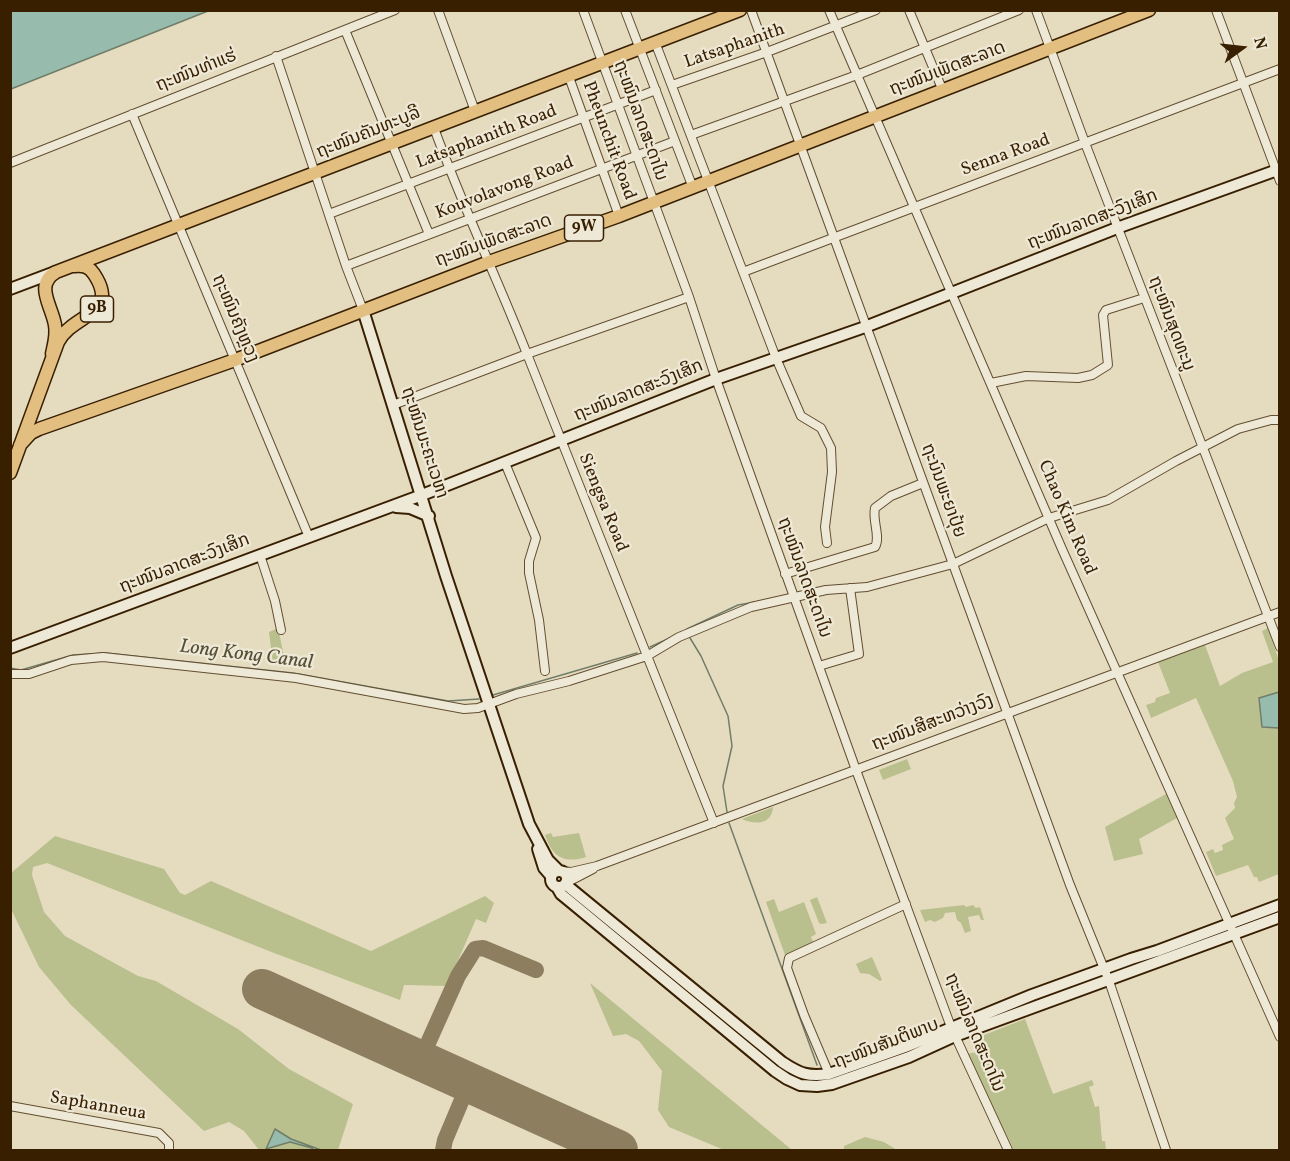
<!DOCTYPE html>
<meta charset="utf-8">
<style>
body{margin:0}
#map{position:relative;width:1290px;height:1161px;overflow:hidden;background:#e5dcc0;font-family:Vollkorn,serif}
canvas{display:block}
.frame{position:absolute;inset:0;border:12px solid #381f00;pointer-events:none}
.north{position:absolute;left:1212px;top:18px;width:60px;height:60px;-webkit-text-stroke:4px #eee8d6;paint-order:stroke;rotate:75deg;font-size:16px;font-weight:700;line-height:24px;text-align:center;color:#381f00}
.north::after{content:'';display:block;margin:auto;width:21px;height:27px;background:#381f00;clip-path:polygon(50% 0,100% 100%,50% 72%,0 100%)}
</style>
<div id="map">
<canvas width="1290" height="1161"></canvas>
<div class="frame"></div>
<div class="north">N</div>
</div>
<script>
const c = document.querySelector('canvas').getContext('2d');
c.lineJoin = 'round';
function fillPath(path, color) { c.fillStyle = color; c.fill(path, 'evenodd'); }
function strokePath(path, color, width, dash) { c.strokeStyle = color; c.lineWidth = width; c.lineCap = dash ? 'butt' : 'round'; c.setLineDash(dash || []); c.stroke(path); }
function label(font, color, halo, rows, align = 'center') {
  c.font = font + ' Vollkorn,"Noto Sans Lao",serif'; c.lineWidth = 4.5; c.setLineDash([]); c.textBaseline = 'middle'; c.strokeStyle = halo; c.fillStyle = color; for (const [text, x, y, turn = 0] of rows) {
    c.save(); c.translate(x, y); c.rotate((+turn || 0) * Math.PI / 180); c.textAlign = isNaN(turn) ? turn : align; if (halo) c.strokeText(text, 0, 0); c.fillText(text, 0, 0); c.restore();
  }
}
fillPath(new Path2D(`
 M278,628l8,37 -13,-1 -4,-32z
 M1268,628l11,33v31l-20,6 3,29 17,1v146l-20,8 -2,-5h-3l-6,-12 -32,11 -10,-24 7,-3 2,4 8,-3 -1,-5 12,-6 -9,-21 10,-10 -1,-5 3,-6 -4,-16 -37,-83 -45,20 -5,-13 9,-3 1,-4 14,-5 -12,-31 47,-17 15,41 22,-13 31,-11 -11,-31z
 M907,759l4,10 -28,11 -4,-10z
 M1166,794l11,24 -38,21 4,15 -29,7 -9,-34z
 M773,807c-1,18 -19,18 -31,12z
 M551,833l2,4 26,-4 7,24c-22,7 -34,0 -41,-22z
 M55,836l109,33 16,24 5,2 26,-14 160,70 114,-55 9,7 -8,20 -10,-4 -29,67 -43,-1 -4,15 -126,-47 -227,-90 -14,4 -1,8 12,37 21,24 73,40 18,5 82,48 51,40 64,35 -15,46h-79l-15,-19 -15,-9 -25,9 -133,-126 -32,-38 -28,-58v-36z
 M817,897l10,26 -6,1 -2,-1 -9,-23z
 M774,899l5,13 25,-10 11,29 1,3 -5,3 3,7 -29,11 -19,-53z
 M964,905l2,2 7,-2 3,3 4,-1 4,13h-3l-2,-5 -11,2 3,14 -6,2 -4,-10 -4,-3 -2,-8 -10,1 -2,5 -8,4 -5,-2 -5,2 -5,-12z
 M872,957l10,23 -2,1 -11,-7 -9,-1 -4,-9z
 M590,983l202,167h-68l-55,-23 -11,-17 4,-39 -23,-30 -13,-7 -13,2z
 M1025,1019l28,75 39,-14 2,5 -5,2 6,20 4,-1 3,35h3l1,9h-92l-48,-96 17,-3 -4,-14z
 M865,1137l19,5 13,8h-53v-4z`), '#babf8e');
const water = new Path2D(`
 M11,10h197v1l-197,78z
 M1279,692v36l-17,-1 -3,-29z
 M275,1129l16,10 30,11h-8l-1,-2 -22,-6 -24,7z`);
fillPath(water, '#97bcad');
strokePath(water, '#717d68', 1.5);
strokePath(new Path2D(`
 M819,588l22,-3
 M687,629l51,-24 23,-4
 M690,638l11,18 27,60 4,30 -9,40 4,26
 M650,647l22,-10
 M10,668l11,2 52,-15 33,-2 187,20 155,28 31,-2
 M493,695l144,-42
 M729,823l88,242`), '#717d68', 1.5);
strokePath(new Path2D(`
 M420,1061l38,-85 17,-27 8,-1 53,22
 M443,1150l2,-10 24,-57`), '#8e7e60', 16);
strokePath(new Path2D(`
 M262,989l356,161`), '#8e7e60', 40);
const street = new Path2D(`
 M438,10l37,101
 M583,10l106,287 27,82 140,391 95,257 57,123
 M625,10l68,178
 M751,10l319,875 39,96 57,169
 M829,10l233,539 218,488
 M909,10l34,81
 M1036,10l49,133 195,504
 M1216,10l64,171
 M345,30l84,204
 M655,42l121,316 25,58 20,12 10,20 1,24 -7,55 2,16
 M276,56l70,210 17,44
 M569,77l50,139
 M672,85l95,-33 109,-42
 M132,114l177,423
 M434,128c28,77 63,150 93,226 63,157 124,313 187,469
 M691,135l166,-60 162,-65
 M10,163l385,-153
 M329,214l327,-124
 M346,266l329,-125
 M743,272l537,-203
 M991,383l35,-7 52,2 14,-3 16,-10 -5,-50 3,-5 38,-12
 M393,405l134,-51 162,-57
 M505,463l31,75 -7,23v12l10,47 6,51
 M260,555l15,46 6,29
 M785,574l90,-27c6,-10 -3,-26 0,-39l16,-12 32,-13
 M819,666l40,-12 -9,-66
 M10,674h19l42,-14 32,-3 193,21 168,31 14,-1 38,-14 53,-13 78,-25 32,-19 72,-30 75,-17 41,-3 86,-23 96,-46 59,-18 68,-39 62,-32 33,-9h9
 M561,871l10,1 26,-6 683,-254
 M566,883l27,-14
 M829,1074l-25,-59 -17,-47 2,-10 117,-54
 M10,1106l149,27 10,10v7`);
const secondary = new Path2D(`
 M10,289l45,-17
 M363,310l83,266 83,248 19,36 11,11
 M396,507l14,1 19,8
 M10,648l412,-153 294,-116 149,-52 252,-99 163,-59
 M538,849l6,19 7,8
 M551 879a8 8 0 1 1 16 0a8 8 0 1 1-16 0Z
 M565,884l217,178c18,12 26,15 47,12l76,-27 127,-52 99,-36 26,-8 123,-46
 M557,887l4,7 11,9 203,168 12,8 13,6 17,1 15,-2 77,-27 46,-21 325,-119`);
const primary = new Path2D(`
 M52,354c2,-10 5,-19 3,-29 -3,-19 -21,-40 1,-53l684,-262
 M20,445l11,-12 8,-4 196,-69 254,-98 130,-46 530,-206
 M10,473l48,-131c15,-29 63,-27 36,-68 -5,-8 -12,-9 -20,-8`);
strokePath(street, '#634e30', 10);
strokePath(secondary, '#381f00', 14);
strokePath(primary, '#381f00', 15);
strokePath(street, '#eee8d6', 8);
strokePath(secondary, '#eee8d6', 10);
strokePath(primary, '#e2be80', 12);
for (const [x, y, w] of [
 [584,228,39],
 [97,309,33]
]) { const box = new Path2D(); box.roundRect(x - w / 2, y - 13, w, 26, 4.5); c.fillStyle = '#eee8d6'; c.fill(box); strokePath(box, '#381f00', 1.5); }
label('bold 16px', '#381f00', null, [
 ["9W",584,228],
 ["9B",97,309]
]);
label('18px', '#381f00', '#eee8d6', [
 ["Latsaphanith",735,47,-19],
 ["ຖະໜົນເພັດສະລາດ",948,70,-21],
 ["ຖະໜົນທ່າແຮ່",197,72,-22],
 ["ຖະໜົນລາດສະດາໄນ",639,121,70],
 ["ຖະໜົນຄັນທະບູລີ",369,134,-22],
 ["Latsaphanith Road",487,138,-21],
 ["Pheunchit Road",608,141,70],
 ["Senna Road",1006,156,-20],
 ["Kouvolavong Road",505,189,-21],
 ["ຖະໜົນລາດສະວົງເສິກ",1093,221,-21],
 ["ຖະໜົນເພັດສະລາດ",494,242,-20],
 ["ຖະໜົນຄັງຫຼວງ",234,319,67],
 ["ຖະໜົນສຸດທະນູ",1170,324,69],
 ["ຖະໜົນລາດສະວົງເສິກ",639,392,-22],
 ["ຖະໜົນມະຄະເວຫາ",423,443,72],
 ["ຖະນົນພະຍາປຸ້ຍ",942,491,70],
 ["Siengsa Road",602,503,68],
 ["Chao Kim Road",1066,518,67],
 ["ຖະໜົນລາດສະວົງເສິກ",185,565,-21],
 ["ຖະໜົນລາດສະດາໄນ",803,578,70],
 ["ຖະໜົນສີສະຫວ່າງວົງ",933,724,-21],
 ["ຖະໜົນລາດສະດາໄນ",973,1033,67],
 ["ຖະໜົນສັນຕິພາບ",887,1045,-21],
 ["Saphanneua",98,1107,10]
]);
label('italic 20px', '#544e34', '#eee8d6', [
 ["Long Kong Canal",246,656,7]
]);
</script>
